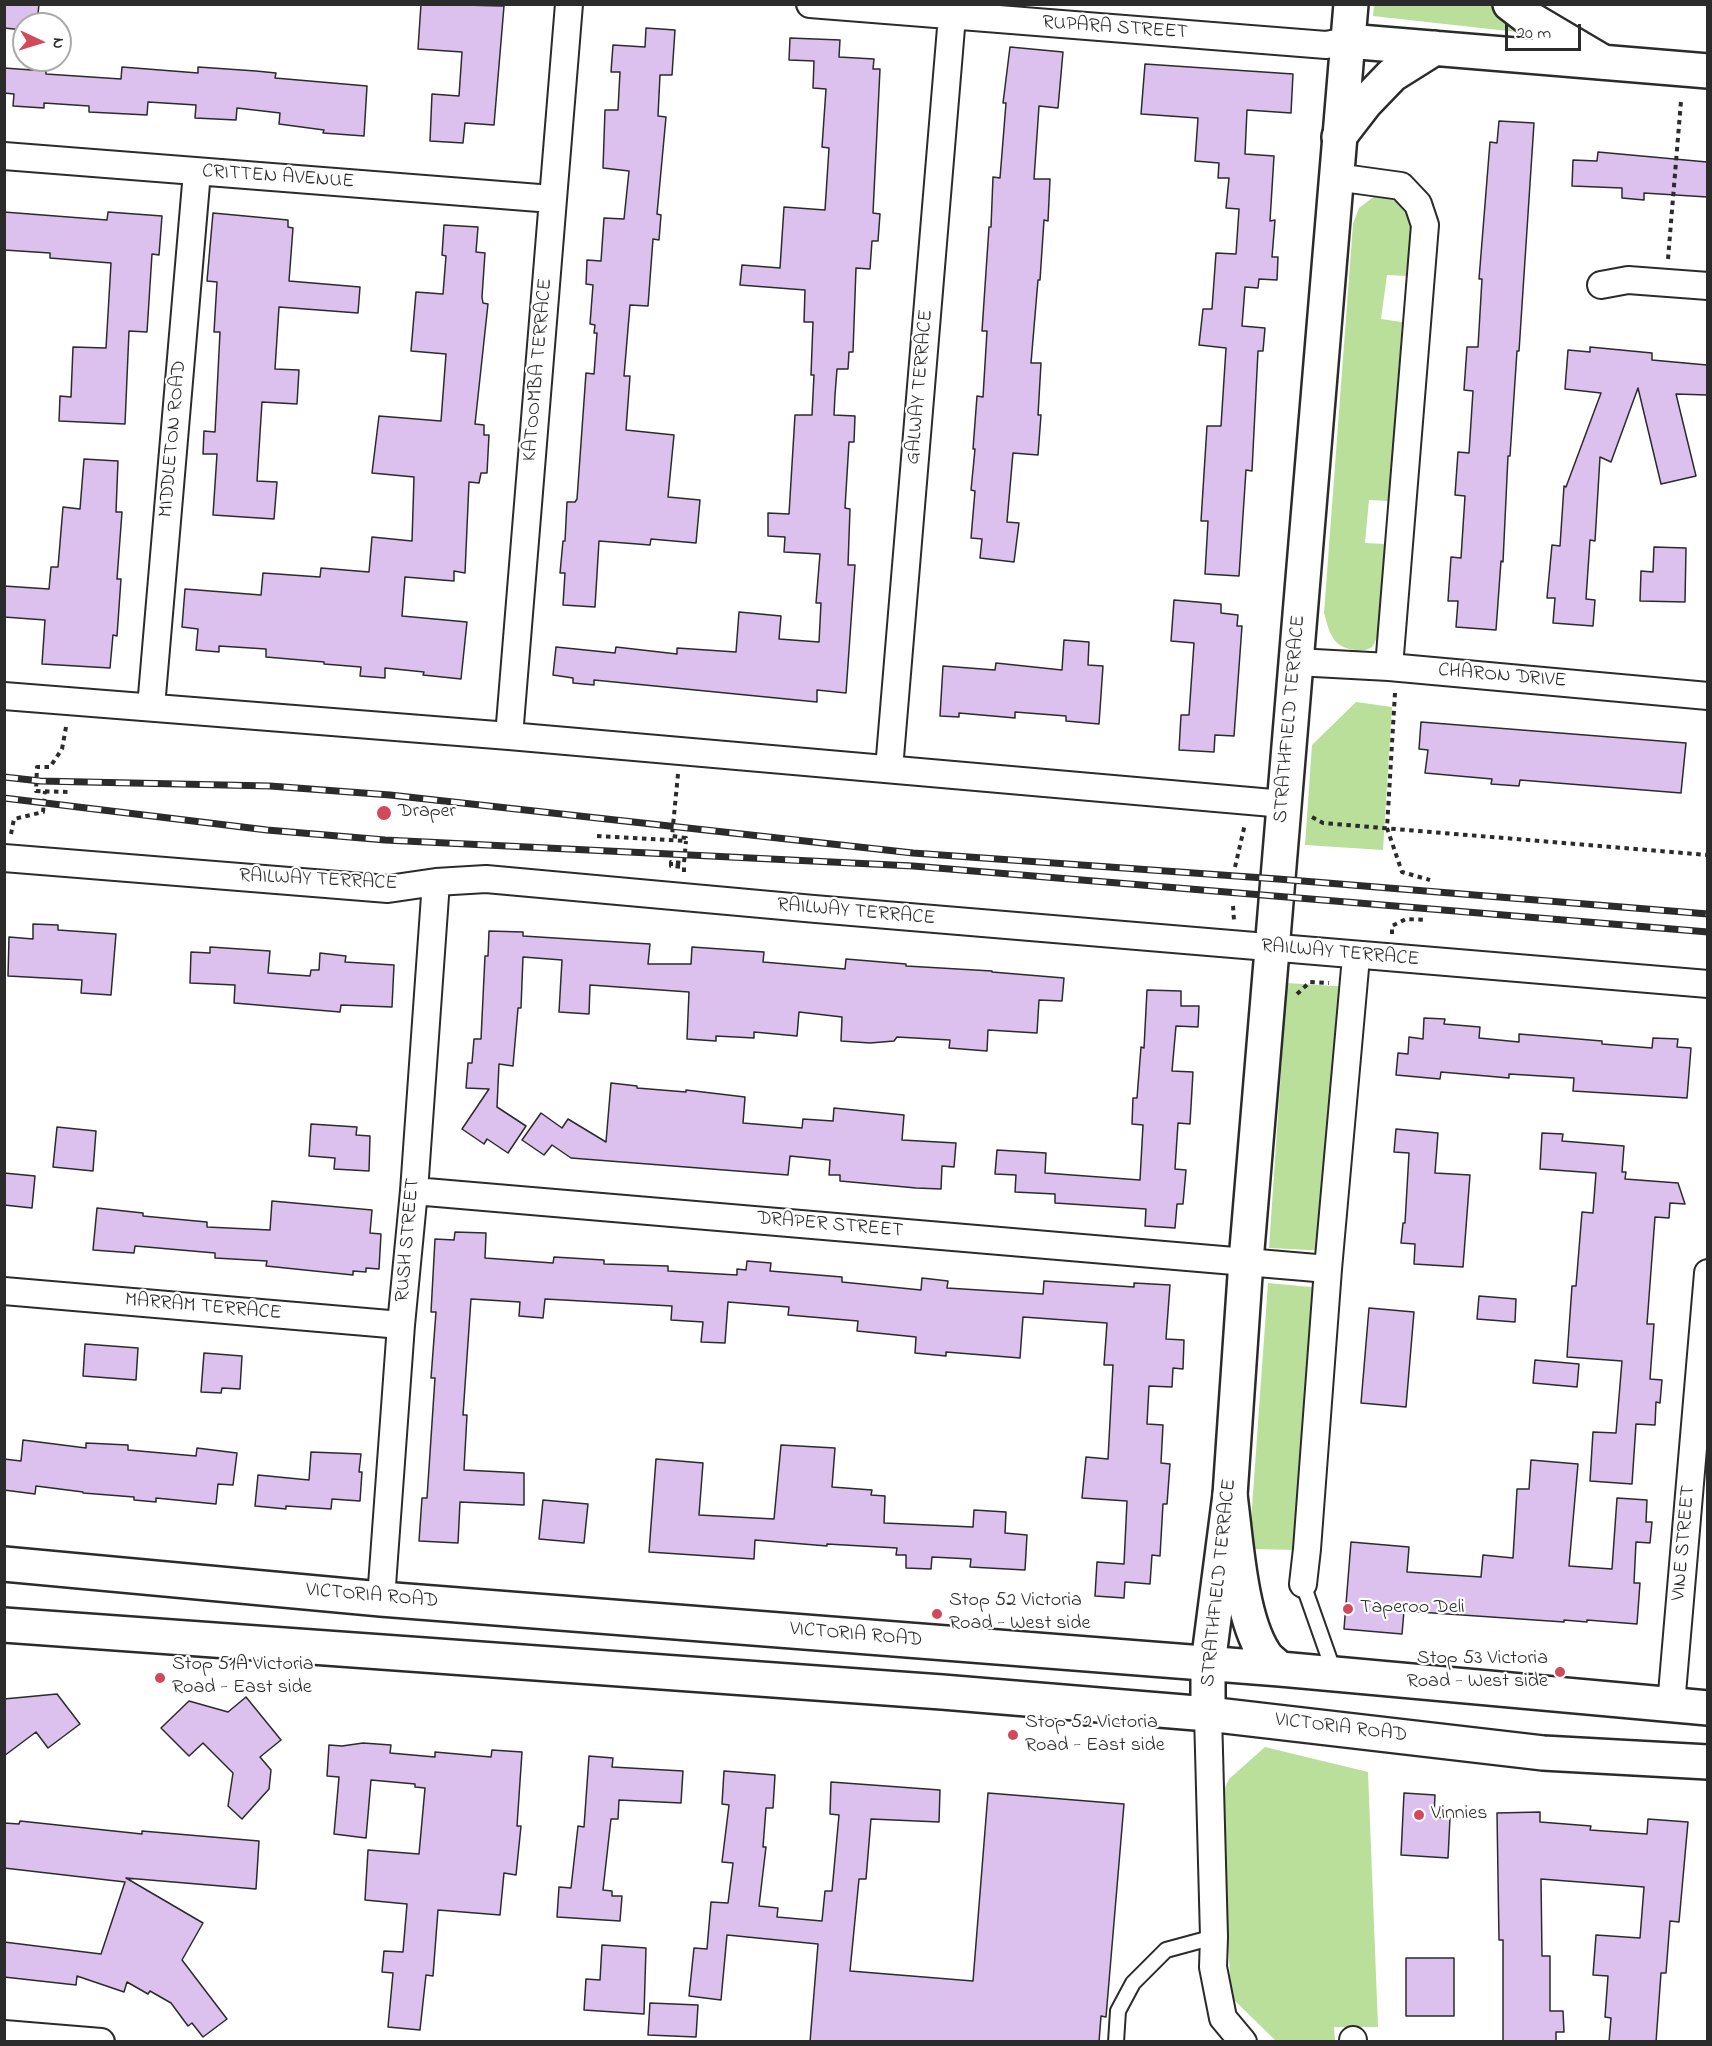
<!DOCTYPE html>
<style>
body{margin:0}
#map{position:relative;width:1712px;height:2046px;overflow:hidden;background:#fff;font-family:"Indie Flower",sans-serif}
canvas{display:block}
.frame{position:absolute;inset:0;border:6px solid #2b2b2b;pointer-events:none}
.north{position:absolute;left:12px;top:12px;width:60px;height:60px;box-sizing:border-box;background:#fff;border:2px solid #aaa;border-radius:50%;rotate:94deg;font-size:16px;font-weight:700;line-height:24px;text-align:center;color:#2b2b2b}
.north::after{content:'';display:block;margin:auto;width:21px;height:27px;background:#d1495b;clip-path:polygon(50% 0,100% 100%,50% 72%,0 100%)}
.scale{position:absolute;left:1505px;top:24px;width:76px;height:27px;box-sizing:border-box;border:3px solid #2b2b2b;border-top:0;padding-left:8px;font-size:18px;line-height:21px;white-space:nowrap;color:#2b2b2b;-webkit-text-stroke:4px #fff;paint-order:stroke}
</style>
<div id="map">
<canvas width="1712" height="2046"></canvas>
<div class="frame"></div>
<div class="north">N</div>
<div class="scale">20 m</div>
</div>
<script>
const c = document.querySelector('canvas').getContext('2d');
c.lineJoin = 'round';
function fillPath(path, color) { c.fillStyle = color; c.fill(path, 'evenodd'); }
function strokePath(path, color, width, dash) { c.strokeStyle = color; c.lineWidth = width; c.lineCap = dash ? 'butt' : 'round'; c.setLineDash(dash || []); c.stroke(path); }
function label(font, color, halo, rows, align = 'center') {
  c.font = font + ' "Indie Flower",sans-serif'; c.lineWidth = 4.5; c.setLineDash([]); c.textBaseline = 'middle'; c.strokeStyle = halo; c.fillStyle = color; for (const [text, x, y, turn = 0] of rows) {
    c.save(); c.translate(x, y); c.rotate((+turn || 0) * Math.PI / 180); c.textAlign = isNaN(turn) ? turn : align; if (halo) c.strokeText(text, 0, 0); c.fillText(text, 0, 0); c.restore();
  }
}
fillPath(new Path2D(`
 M1374,5h125l45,30 -171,-19z
 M1376,195c10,1 25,1 31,10 9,14 0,55 -1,71l-19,-1 -6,44 21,3 -13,179 -20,-1 -4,43 21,1 -7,89c-2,3 -4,10 -6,13 -8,8 -28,4 -36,-3 -8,-8 -10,-20 -13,-30l29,-389 6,-16z
 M1356,702l36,5 -9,143 -78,-5 7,-100z
 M1287,983l63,4 -21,264 -60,-3z
 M1268,1283l54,5 -23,262 -50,-1z
 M1265,1747l103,25 10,255h-44l1,14h-59l-45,-44 -10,-200 8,-18z`), '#badf9a');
const building = new Path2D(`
 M4,4h35l-2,20h-13v6l-20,-2z
 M421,4l83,2 -10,119 -29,-2 -2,20 -33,-2 2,-47 27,2 3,-44 -44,-3z
 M646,28l29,2 -3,45h-12l-2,41 8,1 -9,97 4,1 -2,25 -6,-1 -5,67 -18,-1 -6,71h6l-4,54 48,5 -6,62 32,3 -4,43 -45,-4 -1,6 -51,-4 -4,66 -32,-2 2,-32h-5l3,-32h2l2,-39h8l2,-3 9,-126 8,1 3,-41h-3l1,-8 -5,-1 3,-39 -7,-1 1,-24 14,1 3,-43 20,1 5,-48 -26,-3 2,-58h13l2,-38h-9l2,-27 32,2z
 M790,38l50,2 -1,17 35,2 -1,10h7l-7,144 7,1 -2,27h-6l-2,28 -14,-1 -3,84h-4l-1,17h-11l-2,26 -1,20 21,1 -1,26h-5l-4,66 5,1 -2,56h7l-9,128 -29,-3v12l-223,-22v5l-21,-2v-5l-20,-3 3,-28 59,6 1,-6 61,7v-6l59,4 3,-40 42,4 -2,23 40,3 2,-39h-5l4,-49 -36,-2 1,-15 -17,-1v-23l21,1 6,-99h17l2,-40h-3l2,-53h-9l1,-32 -65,-5 2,-20 38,3 4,-61 41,3 4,-62 -7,-1 4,-58 -13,-1 1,-27 -25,-1z
 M1010,47l53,5 -5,56 -19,-2 -5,73h16l-2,42 -4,-1 -4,60h-2l-7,83h10l-3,52h3l-3,40 -25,-2 -6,69 12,1 -5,39 -34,-4 2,-19 -11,-1 4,-47 -4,-1 4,-41h-2l4,-53 6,1 4,-66h-5l7,-104h2l2,-50 7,1 6,-75h-3z
 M1145,64l148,10 -2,39 -44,-3 -2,44 29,2 -4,65 5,-1 -3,37h6l-1,23 -18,-1 -1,9 -13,-1 -3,39 23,2 -2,23h-5l-6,120 -6,-1 -7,106 -34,-2 3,-53h-7l6,-95h14l5,-78 -27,-3 4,-36h9l4,-56 20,1 3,-45 -13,-1 3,-30h-11l1,-15 -24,-2 3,-43 -57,-4z
 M122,67l76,6v-6l58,4 20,2 -1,5 92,8 -3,50 -41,-3 1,-3 -45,-6 1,-11 -43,-5 -1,12 -41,-2 1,-13 -48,-3 -1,13 -58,-3v-6l-45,-3v5l-31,-2 1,-12 -10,-1v-25l42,3v3l75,5z
 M1499,121l35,2 -15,228h-2l-7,105h-2l-5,106 -2,-1 -5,69 -40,-3 2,-26h-10l3,-44 10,1 4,-62 -10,-1 3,-43 11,1 4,-62 -9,-1 3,-43h11l4,-68h-3l11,-137 7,1z
 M1598,152l109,10v35l-63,-4v7l-22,-2v-10l-50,-2 1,-26 24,1z
 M4,212l103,8 1,-8 54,4 -3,39 -7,-1 -5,78 -18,-1 -4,93 -66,-3 1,-25 11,1 2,-50 33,1 5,-85 -61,-5v-5l-46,-3z
 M213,213l75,7v7l5,1 -4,53 71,6 -2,26 -79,-6 -4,62 24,1 -2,34 -35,-2 -5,79 20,1 -3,37 -61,-4 4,-61h-14l1,-23 11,1 5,-100h-6l3,-50 -10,-1z
 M444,225l34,2 -2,25 9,1 -3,44 1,6 5,1 -13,120 9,1v10h5l-2,38h-6l-2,10 -10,-1 -4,91 -11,-2v10l-49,-4 -3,39 65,6 -6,57 -38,-4 1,-3 -39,-4v10l-25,-2 1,-9 -37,-3v-2l-58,-5v-8l-47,-3v6l-23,-2 2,-21 -16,-2 3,-38 76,6 2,-22 57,4 1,-9 48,4 3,-35 40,4 2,-64 -42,-4 7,-57 62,5 5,-67 -35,-3 5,-59 27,2 3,-38 -4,-1z
 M1590,347l62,6v7l55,5v30l-31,-1 20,82 -35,8 -23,-96 -27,74 -11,-5 -5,84 -5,-1 -4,59 9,1 -2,26 -40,-3 2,-25h-8l5,-53 8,1 4,-60 2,1 35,-94 -36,-4 3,-39 22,2z
 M84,459l34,2 -2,51h6l-5,67h4l-4,57 -4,-1 -3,33 -68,-4 3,-44 -41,-3v-31l45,3 2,-22h7l5,-60 17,2z
 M1654,547l32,1 -1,54 -45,-1 1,-30 12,1z
 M1174,600l47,4v9l17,2 -1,11h5l-8,110 -19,-1 -1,17 -35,-2 2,-35h8l5,-72 -23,-2z
 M1064,640l25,2 -1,23 15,1 -4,58 -33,-3v-5l-51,-4v6l-56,-5v4l-19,-1 3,-50 52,4 1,-7 66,7z
 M1421,722l265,21 -5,50 -161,-13 -1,6 -28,-2 1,-5 -67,-6 3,-23 -9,-1z
 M33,924l25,1v5l58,4 -5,61 -30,-2 1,-13 -74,-4 1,-39 24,2z
 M489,931l34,1v4l127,8 -2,20h43l1,-17 72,5 -1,10 82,7 1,-10 60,5v2l86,5v1l72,6 -2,23 -23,-1 -2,33 -49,-3 -1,21 -38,-3 1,-8 -53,-3 -3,4 -24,2 -29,-2 1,-24 -43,-5 -2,24 -43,-4v6l-38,-2v5l-29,-2 2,-47 -99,-7 -1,29 -30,-2 3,-52 -39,-3 -2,51h-3l-5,58 -14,-2 -2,43 29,19 -18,27 -21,-14 -3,5 -22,-15 27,-40 -23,-1 2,-25h4l2,-24h7l4,-83h3z
 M210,947l60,4 -2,22 42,3 1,-6h8l1,-17 26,3 -1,6 49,3 -2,42 -51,-2 -1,7 -106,-9 1,-18 -45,-2 1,-31 19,1z
 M1147,990l34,1v15h18l-1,21 -22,-1 -4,45 21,1 -3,52 -12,-1 -3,46 11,1 -3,34h-6l-2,24 -30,-2 1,-17 -91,-6v-9l-40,-2 1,-17 -21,-1 2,-24 49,3 -1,20 95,7 3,-55 -11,-1 1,-26h4l4,-51 3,1z
 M1424,1018l21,1 -1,5 36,3 -1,11 40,4v-8l83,7v3l50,4 1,-10 25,1 -1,8 14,1 -4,50 -114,-7 1,-13 -65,-4v4l-68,-6 -1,7 -44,-4 2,-22 10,1 1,-17 14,2z
 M611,1083l26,3v2l49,4v-2l59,7 -2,26 59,5 1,-9 30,2 1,-13 70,7 -2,25 54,3 -2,24 -12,-1 -1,23 -25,-1 -76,-7v-6h-11l1,-15 -40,-4 -2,19 -217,-17 -19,-13 -8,10 -22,-15 19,-27 21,15 6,-9 38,23z
 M311,1124l46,3 -1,8 14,1 -1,35 -35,-2 1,-11 -26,-2z
 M57,1127l39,4 -3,40 -40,-4z
 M1396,1129l42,4 -3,40 35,2 -7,92 -49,-3 1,-20 -14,-1 2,-20h2l4,-70 -15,-1z
 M1542,1133l21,1 -1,7 62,5 -2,26h4l-1,7 53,4 7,21 -15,-1 -1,15 -14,-1 -8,107h7l-4,55 12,1 -2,23 -4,-1 -1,23 -19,-1 -4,60 -42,-3 3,-49 23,1 6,-72 -55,-4 5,-71h4l6,-74 11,1 3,-40 -56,-4z
 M4,1173l31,3 -3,32 -28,-3z
 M272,1201l100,9 -2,23 11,1 -2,35 -13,-1v4l-13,-1v4l-87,-9 1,-5 -52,-3v-5l-80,-7 -1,7 -41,-3 4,-42 46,5v3l64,6v5l63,3z
 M455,1232l31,1 -1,25 68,5 1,-6 50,3v4l64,2v5l69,4v-6l9,1 1,-9 24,2 -1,8 72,6v5l79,8 1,-12 26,3 -1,7 96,6 1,-13 90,6v-4l36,2 -4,54 18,1 -1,29 -10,-1 -1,19 -23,-1 -2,38 16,1 -2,38 9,1 -3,40h-4l-3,52 -8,-1 -2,29 -25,-2 -1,16 -29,-2 2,-34 27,2 3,-63 -45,-3 4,-41 22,2 5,-94h-9l3,-42 -84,-6 -3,41 -74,-6v4l-31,-3 1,-16 -59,-6 1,-10 -70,-6 1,-8 -61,-5 -3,41 -24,-1 2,-20 -32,-2 1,-14 -127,-7 -2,19 -24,-2 1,-14 -49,-3 -8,116h4l-3,55 60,3v32l-64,-3 -2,41 -39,-2 3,-43h5l8,-120h-4l5,-66h-5l4,-73 19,1z
 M1479,1296l37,3 -1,23 -38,-3z
 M1369,1308l45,4 -8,95 -45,-4z
 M85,1344l53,4 -2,32 -53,-4z
 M204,1353l38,3 -2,33 -18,-1 -1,5 -20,-1z
 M1535,1360l44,4 -2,23 -44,-4z
 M23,1440l63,8v-5l42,2v5l68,6 1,-8 40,5 -4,32 -15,-1 -2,20 -60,-6v4l-22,-2v-3l-51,-4v-1l-47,-6 -1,8 -31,-4v-31l17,2z
 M781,1445l54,3 -3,39 40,3 -1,5 14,1 -1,27 89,4 1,-17 32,2 -1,21 22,2 -2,35 -55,-3 1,-8 -39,-2 -1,12 -25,-1v-13h-10l1,-7 -70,-4v2l-72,-6 -1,19 -105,-7 7,-93 47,4 -4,52 75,4z
 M311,1452l50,2 -2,18h3l-2,29 -28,-2 -1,10 -45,-3v3l-31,-3 3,-31 51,5z
 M1531,1460l47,4 -9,102 43,3 5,-71 30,2 -1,22h6l-2,21 -14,-1 -2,41h6l-3,41 -50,-4v2l-23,-2v2l-160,-11 -2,23 -58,-5 7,-87 58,5 -2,25 74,5 2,-22 30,3 4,-69h12z
 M543,1500l45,4 -4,39 -45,-4z
 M57,1694l23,30 -32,24 -12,-16 -32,24v-57z
 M246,1697l35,43 -21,17 11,13 -2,19 -27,30 -14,-13 5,-33 -30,-30 -14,13 -28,-28 28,-27 39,11z
 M363,1743l28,2 -1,8 45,4v-5l56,5 1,-7 30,2 -5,74h4l-5,49 -12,-2 -4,42 -62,-5 -5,66 -7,-1 -6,55 -32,-3 5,-54 -11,-1 2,-21 19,1 4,-48 -42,-4 3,-50 51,4 6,-66 -10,-1v-3l-44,-4 -5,58 -32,-4 5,-57 -12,-1 2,-31 13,1z
 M589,1756l24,2 -1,9 71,4 -2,32 -62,-3 -1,19h-7l-8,71 9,1v5h10l-2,25 -63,-4 2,-30 12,1 7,-62 6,1z
 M724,1771l51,4 -2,33h-7l-3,39h3l-7,59 19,2 -1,9 45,4 3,-30h7l7,-76 -9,-1 1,-32 109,8 -1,32 -68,-3 -5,60h-7l-9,92 123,10 15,-188 136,11 -18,213 -5,-1 -2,26h-289l8,-98 -91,-9 -6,65 -32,-4 5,-48 13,1 4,-47 17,1 5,-40 -11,-1 7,-57 -7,-1z
 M1404,1793l31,2 -1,22 16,1 -2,40 -47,-3z
 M1540,1812v10l51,4 -1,4 57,4 1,-15 40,3 -9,100 -9,-1 -4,52h-5l-5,69h-47l2,-24 -6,-1 3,-41 -15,-1 3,-40 44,3 4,-51 -103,-8 1,77h8v55h13l1,21h-8v10h-53v-102h-4l-2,-127z
 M20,1821l122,13v-3l117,10 -3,48 -130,-11 77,45 -21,37 45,59 -24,18 -11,-14 -4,3 -17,-23 -21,-12 -2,3 -21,-12 -3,10 -47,-16 -1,9 -72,-8v-35l97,12 24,-72 -121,-14v-45l15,1z
 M602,1945l44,3 -2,66 -60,-4 2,-31 14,1z
 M1406,1958h48v58h-48z
 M650,2003l48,2 -2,32 -48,-2z`);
fillPath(building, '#dcc1ef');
strokePath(building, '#2b2b2b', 1.5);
const service = new Path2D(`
 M1303,1584l31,88
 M1116,2042l2,-31 15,-28 33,-33 48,-13`);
const minor = new Path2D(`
 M810,4l516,41 21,-4
 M4,156l548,43
 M1336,177l65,9 17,18 7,21 -36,442
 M1601,285l27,-5 80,6
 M1296,662l93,5 319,29
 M4,696l505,40 775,68
 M151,707l46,-535
 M509,736l60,-732
 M889,769l64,-765
 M4,858l384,31 48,-7 50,-3c407,38 814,73 1222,105
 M414,1191l914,78
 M4,1291l397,34
 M1303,1584l4,-35 21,-280 28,-312
 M381,1599l20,-274 13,-134 22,-309
 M1671,1705l37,-432
 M1208,1714l6,223 -1,30 10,51 20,24
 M4,2034l97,8
 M1353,2040v2`);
const tertiary = new Path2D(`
 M1347,41l361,30
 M1339,137l27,-35 26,-27 43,-27`);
const secondary = new Path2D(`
 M1510,4l17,13 76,45
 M1208,1714v-50l22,-169 16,-234 105,-1257`);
const trunk = new Path2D(`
 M1230,1495c6,44 10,121 34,158 3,6 11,11 16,16
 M4,1564l377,35 899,70 428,39
 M4,1625l938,67 266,22 335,39 165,9`);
strokePath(service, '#2b2b2b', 18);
strokePath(minor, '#2b2b2b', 30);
strokePath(tertiary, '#2b2b2b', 38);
strokePath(secondary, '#2b2b2b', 38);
strokePath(trunk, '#2b2b2b', 38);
strokePath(new Path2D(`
 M1668,259l13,-158
 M1395,693l-8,135 15,44 28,8
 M66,727l-4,22 -12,18h-13l-1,24 35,1
 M678,774l-6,62 14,2v3
 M1312,817l11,6 385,32
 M11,834l3,-15 29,-7 2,-21
 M597,836l89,5
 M1235,867l10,-43
 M684,872v-5l-13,-1v-4l13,1 2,-22
 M1233,906l1,15
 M1392,934v-8l14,-7 21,1
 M1297,994l13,-12 19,1`), '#2b2b2b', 4, [4.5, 4.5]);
strokePath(service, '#fff', 14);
strokePath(minor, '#fff', 26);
strokePath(tertiary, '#fff', 33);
strokePath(secondary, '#fff', 33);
strokePath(trunk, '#fff', 33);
const rail = new Path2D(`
 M4,777l36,4 230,5 120,9 523,58 365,26 430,35
 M4,798l263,32 118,10 528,26 795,66`);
strokePath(rail, '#2b2b2b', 7);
strokePath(rail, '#fff', 4.5, [14]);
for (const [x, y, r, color] of [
 [384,813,8,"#d1495b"],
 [1348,1609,6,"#d1495b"],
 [937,1614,6,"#d1495b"],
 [1560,1672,6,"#d1495b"],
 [160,1678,6,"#d1495b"],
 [1013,1735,6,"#d1495b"],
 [1419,1815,6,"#d1495b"]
]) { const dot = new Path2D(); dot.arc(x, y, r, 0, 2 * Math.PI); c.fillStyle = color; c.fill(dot); strokePath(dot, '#fff', 2); }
label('20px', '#2b2b2b', '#fff', [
 ["RUPARA STREET",1115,29,4],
 ["CRITTEN AVENUE",278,178,4],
 ["KATOOMBA TERRACE",539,370,-85],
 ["GALWAY TERRACE",921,387,-85],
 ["MIDDLETON ROAD",174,439,-85],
 ["CHARON DRIVE",1502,677,5],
 ["STRATHFIELD TERRACE",1291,719,-85],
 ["RAILWAY TERRACE",318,881,3],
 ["RAILWAY TERRACE",856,913,5],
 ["RAILWAY TERRACE",1340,954,5],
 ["DRAPER STREET",830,1226,5],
 ["RUSH STREET",409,1240,-85],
 ["MARRAM TERRACE",203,1308,5],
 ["VINE STREET",1685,1543,-85],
 ["STRATHFIELD TERRACE",1220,1583,-84],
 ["VICTORIA ROAD",372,1597,5],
 ["VICTORIA ROAD",856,1636,5],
 ["VICTORIA ROAD",1341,1729,7]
]);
label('20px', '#2b2b2b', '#fff', [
 ["Draper",398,813],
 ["Stop 52 Victoria",949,1602],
 ["Road - West side",949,1625],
 ["Taperoo Deli",1360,1609],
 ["Stop 53 Victoria",1548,1660,"right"],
 ["Road - West side",1548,1683,"right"],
 ["Stop 51A Victoria",172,1666],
 ["Road - East side",172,1689],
 ["Stop 52 Victoria",1025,1724],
 ["Road - East side",1025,1747],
 ["Vinnies",1431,1815]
], 'left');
</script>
